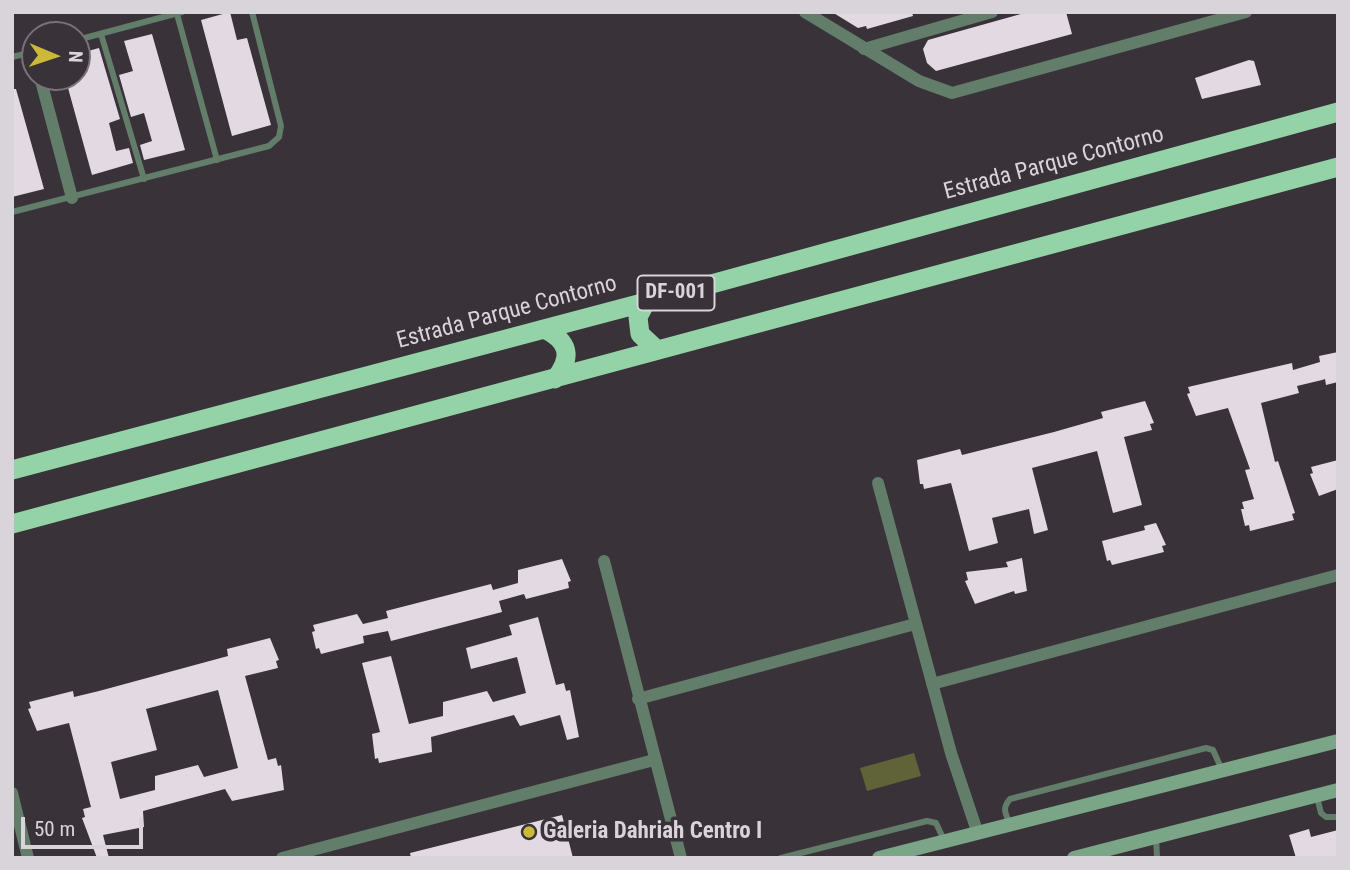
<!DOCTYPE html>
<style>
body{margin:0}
#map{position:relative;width:1350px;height:870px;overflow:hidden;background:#393239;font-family:"Roboto Condensed",sans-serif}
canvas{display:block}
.frame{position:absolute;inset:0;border:14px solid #d9d4d9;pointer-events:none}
.north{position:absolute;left:21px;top:21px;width:70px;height:70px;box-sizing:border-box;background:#393239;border:2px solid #797379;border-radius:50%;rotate:92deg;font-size:19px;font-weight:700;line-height:28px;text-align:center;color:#d9d4d9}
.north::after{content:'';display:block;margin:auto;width:24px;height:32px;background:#ccb939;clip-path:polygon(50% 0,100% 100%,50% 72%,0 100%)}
.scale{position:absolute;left:21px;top:817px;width:122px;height:32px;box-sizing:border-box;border:4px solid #d9d4d9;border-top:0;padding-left:9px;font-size:21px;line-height:24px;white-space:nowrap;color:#d9d4d9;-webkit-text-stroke:5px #393239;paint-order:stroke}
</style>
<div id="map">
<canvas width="1350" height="870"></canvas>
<div class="frame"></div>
<div class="north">N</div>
<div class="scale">50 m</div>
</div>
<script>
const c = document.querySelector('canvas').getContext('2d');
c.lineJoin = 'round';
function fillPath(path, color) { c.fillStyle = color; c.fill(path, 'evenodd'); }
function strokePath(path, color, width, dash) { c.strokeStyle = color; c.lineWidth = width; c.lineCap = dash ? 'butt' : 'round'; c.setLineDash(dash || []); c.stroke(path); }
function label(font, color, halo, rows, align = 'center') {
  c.font = font + ' "Roboto Condensed",sans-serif'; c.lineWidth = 7; c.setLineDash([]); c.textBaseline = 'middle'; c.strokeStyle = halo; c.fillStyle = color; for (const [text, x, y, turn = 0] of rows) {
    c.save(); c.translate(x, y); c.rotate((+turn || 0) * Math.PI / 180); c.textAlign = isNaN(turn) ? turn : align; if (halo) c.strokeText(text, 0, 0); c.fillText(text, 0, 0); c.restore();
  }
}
fillPath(new Path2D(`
 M914,753l7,23 -54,15 -7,-23z`), '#606337');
fillPath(new Path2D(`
 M230,12l7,28 10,-2 24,87 -39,11 -31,-116z
 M832,12h80l1,4 -46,13 -1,-3 -8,2z
 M1028,12h38l6,22 -136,37 -9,-8 -4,-14 5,-9z
 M152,34l33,116 -41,10 -4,-15 12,-4 -8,-28 -13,4 -12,-42 14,-4 -9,-30z
 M99,48l21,71 -11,4 7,28 13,-3 4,15 -41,12 -27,-98h12v-23z
 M1249,60l5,1 7,24 -59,14 -7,-21z
 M12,89h4l28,100 -32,8z
 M1338,352v30l-12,3 -1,-6 -3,1 -25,6 2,7 -38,10 14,59 3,-1 17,52 -3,1 2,6 -44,11 -1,-6 -4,1 -4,-17h3l-2,-7 12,-3 -9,-29 5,-1 -22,-61 -32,8 -9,-22 3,-1 -2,-6 104,-24 1,7 27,-8 -1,-6z
 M1145,401l9,22 -4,1 2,6 -28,7 18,68 -29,8 -16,-62 -65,17 16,62 -14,4 -5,-25 -37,9 6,25 -29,8 -18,-68 -27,6 -1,-5h-3l-3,-24 43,-11 2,6 92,-23 49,-14 -2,-6z
 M1338,460v29l-19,7 -9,-22 3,-1 -2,-6z
 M1156,523l10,22 -4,1 2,6 -52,13 -2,-5 -3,1 -5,-20 43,-11 -1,-4z
 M1022,558l5,33 -12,3 -1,-3 -39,13 -10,-23 3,-1 -2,-8 42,-5 -2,-5z
 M562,559l9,22 -3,1 1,6 -43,11 -2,-5 -25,7 3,11 -111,29 -3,-10 -25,5 1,7 -43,11 -2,-6 -3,1 -4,-17 3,-1 -2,-6 44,-11 6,10 25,-6 -2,-7 105,-27 2,6 25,-7v-13z
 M538,617l18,68 8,-2 2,8 4,-1 9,47 -12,3 -7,-25 -40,11 -6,-11 -83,22 1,15 -53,11 -1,-5 -3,1 -3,-25 8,-2 -18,-69 29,-7 18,68 34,-8v-14l44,-11 6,11 33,-9 -9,-36 -46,12 -5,-21 46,-13 -3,-10z
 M270,638l9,22 -3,1 2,7 -33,8 23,84 8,-2 2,8 3,-1 3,25 -52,11 -7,-12 -82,22 1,16 -41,8 6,23h-12l-15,-40 3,-1 -2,-8 8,-2 -22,-84 -32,8 -9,-22 3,-1 -2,-6 44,-11 1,6 25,-6 129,-35 -1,-7zM218,690l20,78 -34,9 -6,-12 -43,11v14l-35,9 -9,-37 46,-12 -11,-41z
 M562,815l11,43h-162l-1,-5z
 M1309,829l2,8 27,-7v28h-42l-7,-23z`), '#e2d9e2');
strokePath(new Path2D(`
 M177,14l40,146
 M101,34l43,145
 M77,40l105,-28
 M12,57l21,-5
 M12,212l257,-66 10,-9 2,-11 -29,-114
 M1317,797l4,16 5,4h12
 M1010,824c-5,-11 -8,-16 0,-25l196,-51 7,2 9,20
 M1156,837l1,21
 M781,858l146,-37 9,2 8,17`), '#627d6a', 6);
strokePath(new Path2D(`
 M805,12l114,69 33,12 294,-81
 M864,49l128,-37
 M33,51l2,6
 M40,77l32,121
 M878,483l73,270 26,78
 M604,561l77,297
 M932,684l406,-109
 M638,699l277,-75
 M12,793l16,65
 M282,858l372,-98`), '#627d6a', 12);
strokePath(new Path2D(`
 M879,858l459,-117
 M1074,858l264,-68`), '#7aa587', 14);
strokePath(new Path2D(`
 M646,302l-8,15 2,17 16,15
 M544,329c25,12 29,28 11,50
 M12,470l634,-168 692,-190
 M12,524l1326,-357`), '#94d2a8', 19);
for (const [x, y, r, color] of [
 [529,832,7,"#ccb939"]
]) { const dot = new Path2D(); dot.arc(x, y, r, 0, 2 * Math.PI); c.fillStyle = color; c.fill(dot); strokePath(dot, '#393239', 2.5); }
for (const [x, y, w] of [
 [676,293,77]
]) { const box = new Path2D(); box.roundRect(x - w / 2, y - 17.5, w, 35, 5); c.fillStyle = '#393239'; c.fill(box); strokePath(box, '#d9d4d9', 2); }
label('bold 21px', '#d9d4d9', null, [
 ["DF-001",676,293]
]);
label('23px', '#d9d4d9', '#393239', [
 ["Estrada Parque Contorno",1054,164,-15],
 ["Estrada Parque Contorno",507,313,-15]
]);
label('bold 23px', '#d9d4d9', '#393239', [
 ["Galeria Dahriah Centro I",543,832]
], 'left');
</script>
